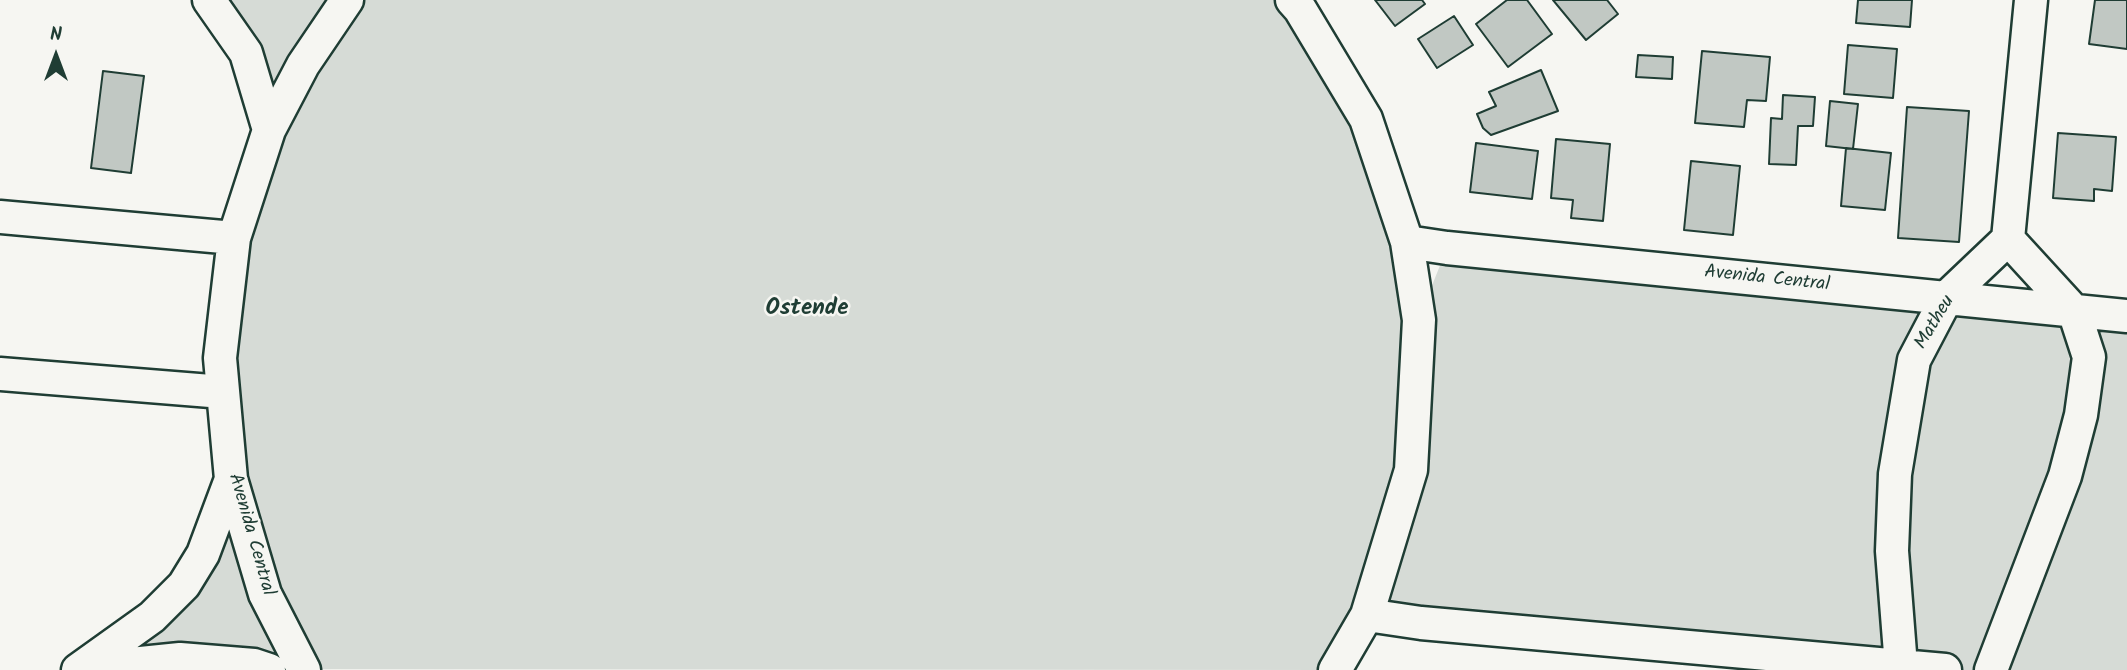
<!DOCTYPE html>
<style>
body{margin:0}
#map{position:relative;width:2127px;height:670px;overflow:hidden;background:#f6f6f2;font-family:Kalam,sans-serif}
canvas{display:block}
.north{position:absolute;left:21px;top:21px;width:70px;height:70px;-webkit-text-stroke:5px #f6f6f2;paint-order:stroke;rotate:0deg;font-size:19px;font-weight:700;line-height:28px;text-align:center;color:#1f3d34}
.north::after{content:'';display:block;margin:auto;width:24px;height:32px;background:#1f3d34;clip-path:polygon(50% 0,100% 100%,50% 72%,0 100%)}
</style>
<div id="map">
<canvas width="2127" height="670"></canvas>
<div class="north">N</div>
</div>
<script>
const c = document.querySelector('canvas').getContext('2d');
c.lineJoin = 'round';
function fillPath(path, color) { c.fillStyle = color; c.fill(path, 'evenodd'); }
function strokePath(path, color, width, dash) { c.strokeStyle = color; c.lineWidth = width; c.lineCap = dash ? 'butt' : 'round'; c.setLineDash(dash || []); c.stroke(path); }
function label(font, color, halo, rows, align = 'center') {
  c.font = font + ' Kalam,sans-serif'; c.lineWidth = 5; c.setLineDash([]); c.textBaseline = 'middle'; c.strokeStyle = halo; c.fillStyle = color; for (const [text, x, y, turn = 0] of rows) {
    c.save(); c.translate(x, y); c.rotate((+turn || 0) * Math.PI / 180); c.textAlign = isNaN(turn) ? turn : align; if (halo) c.strokeText(text, 0, 0); c.fillText(text, 0, 0); c.restore();
  }
}
fillPath(new Path2D(`
 M209,0h1077l61,81 72,237 28,-70 680,68v354h-189l-571,-55 -32,55 -1255,-1 72,-52 79,-138 -5,-177 43,-172z`), '#d6dbd6');
const building = new Path2D(`
 M1375,0h47l3,4 -30,22z
 M1507,0h20l25,34 -44,33 -32,-43z
 M1553,0h54l11,14 -32,26z
 M1858,0h54l-2,27 -54,-4z
 M2095,0h32v49l-38,-5z
 M1454,16l19,29 -36,23 -19,-29z
 M1848,45l49,4 -4,49 -49,-4z
 M1702,51l68,6 -4,44 -19,-1 -3,27 -49,-4z
 M1638,55l35,2 -1,22 -36,-2z
 M1541,70l17,41 -67,24 -8,-7 -6,-14 19,-8 -7,-14z
 M103,71l41,5 -13,97 -40,-5z
 M1783,95l32,2 -2,29h-15l-2,39 -27,-1 2,-46 11,1z
 M1830,101l28,3 -5,45 -27,-3z
 M1907,107l62,4 -10,131 -61,-4z
 M2058,133l58,4 -4,54 -18,-2v12l-41,-3z
 M1556,139l54,5 -7,77 -32,-3 2,-18 -22,-2z
 M1476,143l62,8 -6,48 -62,-7z
 M1846,148l45,5 -6,57 -44,-4z
 M1691,161l49,5 -7,69 -49,-5z`);
fillPath(building, '#c1c8c3');
strokePath(building, '#1f3d34', 2);
const minor = new Path2D(`
 M209,0l37,53 23,77
 M1292,0l8,9 66,110 41,123 12,78 -8,150 -44,145 -32,55
 M0,217l234,21
 M1407,242l40,6 680,68
 M0,374l223,18
 M1367,615l54,8 524,47
 M82,669l98,-10 74,6 15,5
 M78,670l74,-53 32,-32 19,-31 28,-75
 M304,670l-39,-76 -34,-115 -11,-121 14,-120 35,-108 34,-65 44,-65
 M1903,670l-2,-4 -9,-115 3,-77 19,-114 33,-63 61,-58 23,-239
 M1991,670l74,-194 16,-61 8,-58 -15,-46 -66,-72`);
strokePath(minor, '#1f3d34', 37);
strokePath(minor, '#f6f6f2', 32);
label('19px', '#1f3d34', '#f6f6f2', [
 ["Avenida Central",1767,280,6],
 ["Matheu",1936,323,-59],
 ["Avenida Central",250,535,74]
]);
label('bold 23px', '#1f3d34', '#f6f6f2', [
 ["Ostende",807,310]
]);
</script>
